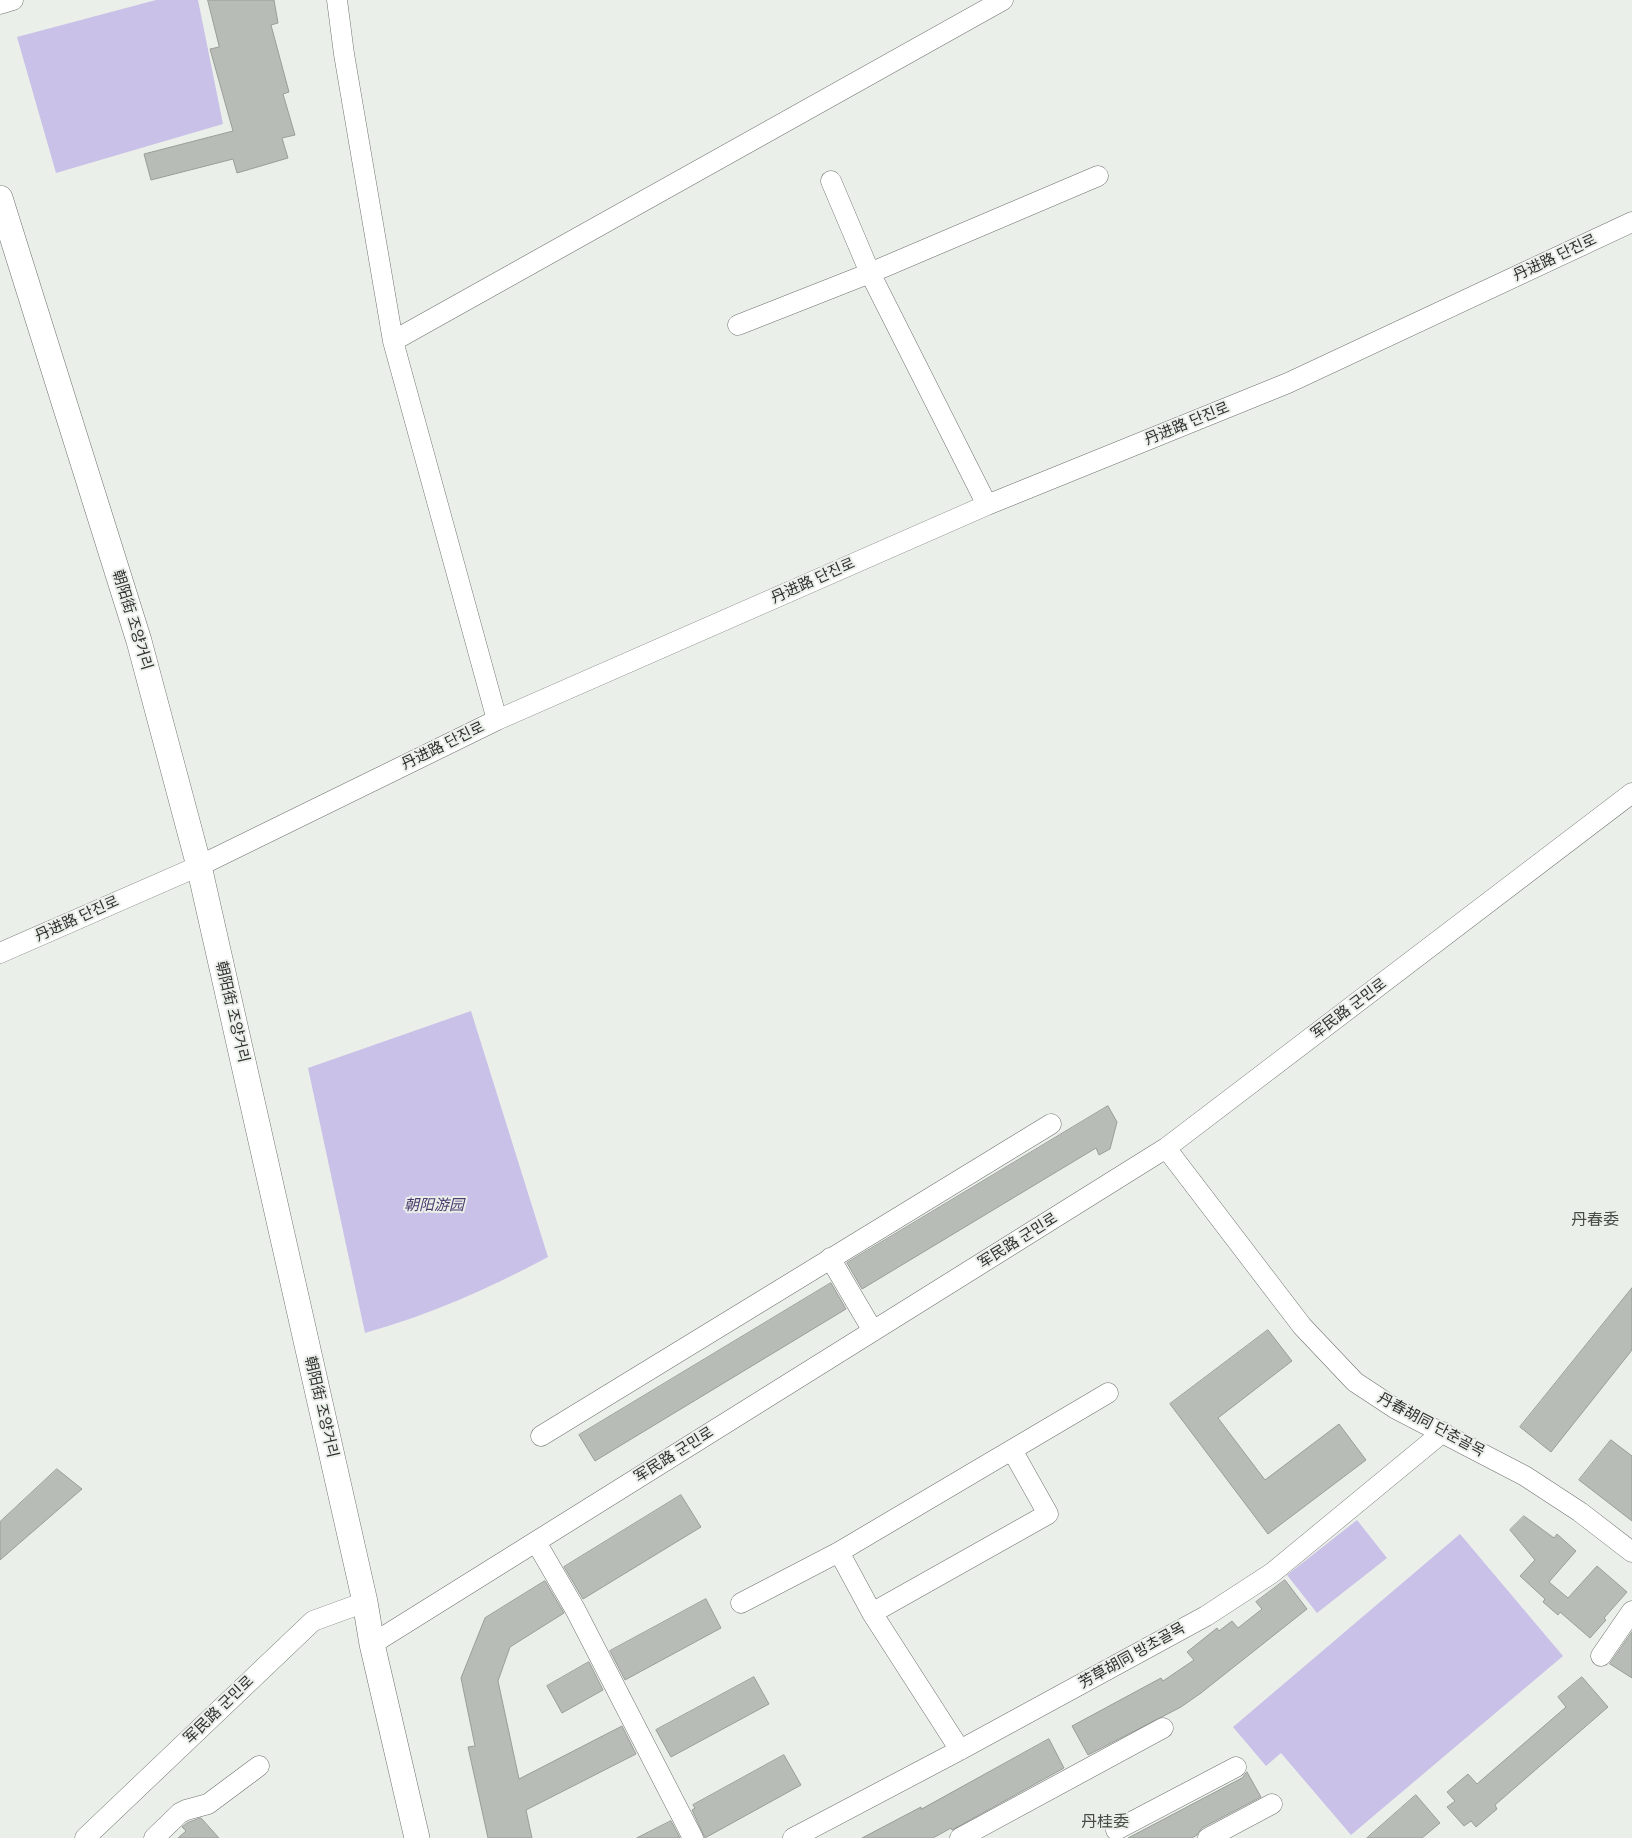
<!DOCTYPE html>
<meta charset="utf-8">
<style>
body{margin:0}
canvas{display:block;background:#ebefea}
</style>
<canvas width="1632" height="1838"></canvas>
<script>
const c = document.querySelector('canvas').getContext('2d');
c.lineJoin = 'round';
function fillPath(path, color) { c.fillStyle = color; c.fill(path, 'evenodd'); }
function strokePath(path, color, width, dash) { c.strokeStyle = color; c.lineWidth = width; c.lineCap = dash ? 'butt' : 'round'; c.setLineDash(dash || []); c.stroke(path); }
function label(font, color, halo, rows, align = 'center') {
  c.font = font + ' Merriweather,"Noto Sans SC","Noto Sans KR",serif'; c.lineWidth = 4; c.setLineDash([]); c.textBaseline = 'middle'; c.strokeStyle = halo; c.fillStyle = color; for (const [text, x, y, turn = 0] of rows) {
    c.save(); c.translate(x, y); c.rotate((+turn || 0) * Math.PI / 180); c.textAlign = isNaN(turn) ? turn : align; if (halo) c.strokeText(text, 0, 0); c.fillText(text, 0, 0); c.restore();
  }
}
fillPath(new Path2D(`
 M156,0h42l25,124 -167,49 -39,-136z
 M471,1011l77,246c-58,31 -119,58 -183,76l-57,-265z
 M1357,1520l30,38 -70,55 -30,-38z
 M1460,1534l103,122 -212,179 -70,-82 -15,13 -33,-39z`), '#c9c1e7');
const building = new Path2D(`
 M208,0h66l4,23 -7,2 18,67 -6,2 12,41 -13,3 6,20 -51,15 -4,-14 -82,21 -7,-26 89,-23 -23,-82 9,-2z
 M1108,1106l9,16 -7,27 -11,6 -3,-7 -234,141 -15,-26z
 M831,1283l15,26 -251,152 -16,-26z
 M1632,1288v62l-81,102 -31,-25z
 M1268,1330l24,31 -74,57 47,62 74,-56 27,36 -98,74 -98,-130z
 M1611,1440l21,16v65l-53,-41z
 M57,1469l25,20 -82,71v-38z
 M681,1495l20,32 -118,72 -19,-32z
 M1524,1516l30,22 3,-4 19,17 -27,31 19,16 29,-32 30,26 -23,26 2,2 -16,18 -30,-26 -2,3 -15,-13 2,-3 -25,-23 15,-16 -25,-30z
 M1285,1580l22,29 -106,84 -20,14 -93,48 -16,-29 89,-48 2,3 31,-21 -7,-8 30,-24 2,3 13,-10 6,7 24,-19 -6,-7z
 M545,1581l19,32 -54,34 -12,34 21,98 103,-53 14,28 -110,56 6,28h-44l-20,-91 7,-1 -14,-68 24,-60z
 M706,1599l15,29 -96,52 -15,-29z
 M1632,1632v46l-22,-14z
 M589,1662l14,28 -41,23 -15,-27z
 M754,1677l15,27 -98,53 -15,-27z
 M1582,1677l26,30 -113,98 2,4 -21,18 -5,-6 -7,5 -17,-19 8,-6 -8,-9 21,-18 9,10 89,-77 -8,-10z
 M1049,1739l15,29 -112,62 -1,-2 -18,10h-71l59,-31v2z
 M784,1755l17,30 -96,53 -13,-28 3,-2 -2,-3z
 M1247,1772l14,25 -59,31 -5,7 -5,3h-64l114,-60z
 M1416,1795l24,28 -18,15h-55z
 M201,1818l18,20h-41l8,-7 -4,-4 5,-4z
 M671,1821l9,17h-43z`);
fillPath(building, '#b8bcb6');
strokePath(building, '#999e98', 1);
const minor = new Path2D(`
 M337,0l7,54 49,287 104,379
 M0,4l13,-4
 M831,181l39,92 117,232
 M738,325l132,-52 228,-97
 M393,341l610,-341
 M0,953l199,-87 298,-146 490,-215 301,-122 344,-161
 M1166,1148l136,178 53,56 41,27 129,67 55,36 52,40
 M830,1258l43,73
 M541,1436l510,-312
 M536,1542l39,67 118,229
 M839,1552l33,61 88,137
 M741,1603l98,-51 269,-159
 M872,1613l176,-99 -36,-64
 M372,1644l794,-496 466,-355
 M1601,1656l31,-45
 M1116,1830l120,-63
 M85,1838l228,-217 52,-19
 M154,1838l26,-25 6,-3 22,-6 51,-38
 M793,1838l167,-88 246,-134 66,-43 171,-141
 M960,1838l203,-110
 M1208,1838l64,-34`);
const major = new Path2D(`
 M0,198l139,443 60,225 166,736 7,42 45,194`);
strokePath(minor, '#6e736e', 21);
strokePath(major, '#6e736e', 26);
strokePath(minor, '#fff', 20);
strokePath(major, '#fff', 25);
label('15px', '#2f312e', '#ebefea', [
 ["丹进路 단진로",1555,258,-25],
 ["丹进路 단진로",1187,424,-22],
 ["丹进路 단진로",813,581,-24],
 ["朝阳街 조양거리",132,620,73],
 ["丹进路 단진로",443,746,-26],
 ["丹进路 단진로",77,919,-24],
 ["军民路 군민로",1349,1009,-37],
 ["朝阳街 조양거리",232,1012,77],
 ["军民路 군민로",1018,1241,-32],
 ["朝阳街 조양거리",321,1407,77],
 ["丹春胡同 단춘골목",1431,1425,28],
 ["军民路 군민로",674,1455,-32],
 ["芳草胡同 방초골목",1132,1656,-29],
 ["军民路 군민로",219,1710,-44]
]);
label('italic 15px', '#4b3d6f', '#ebefea', [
 ["朝阳游园",434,1206]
]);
label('16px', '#474b46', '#ebefea', [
 ["丹春委",1595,1220],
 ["丹桂委",1105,1822]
]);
</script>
